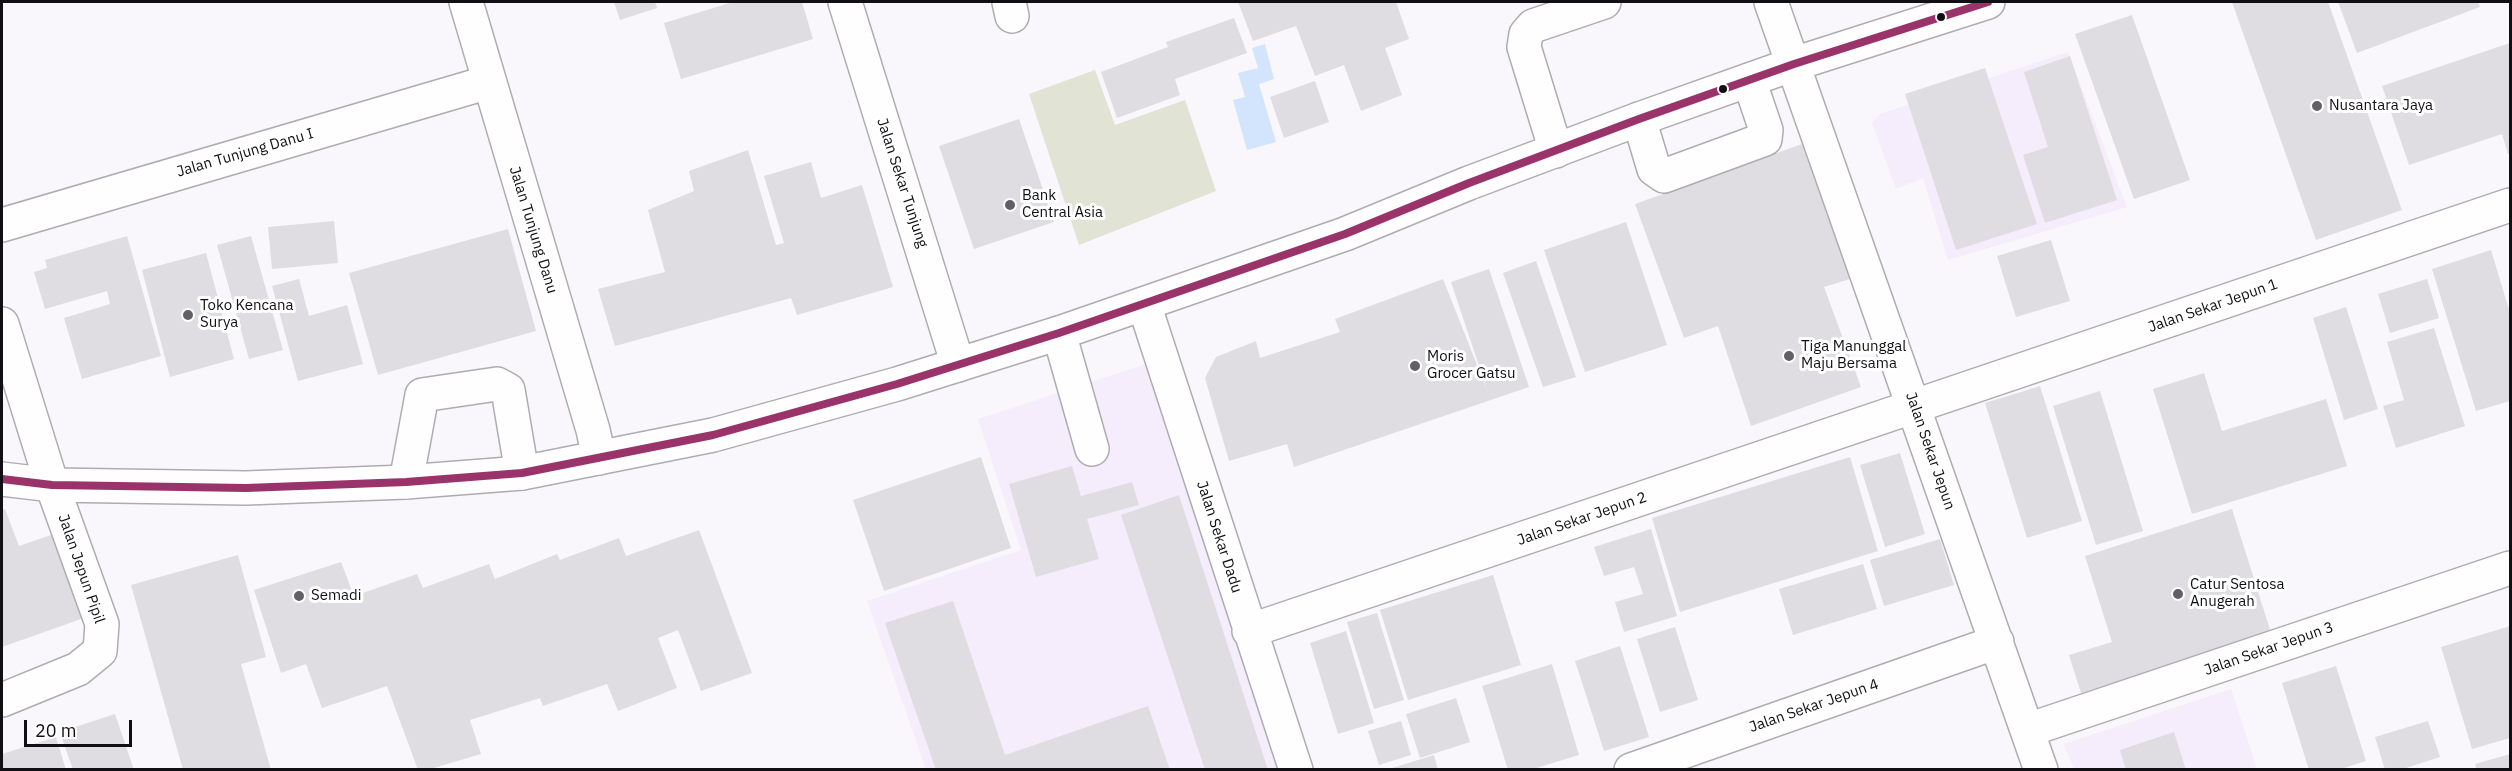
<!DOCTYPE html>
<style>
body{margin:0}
#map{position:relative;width:2512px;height:771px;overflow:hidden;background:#f9f6fc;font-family:"IBM Plex Sans",sans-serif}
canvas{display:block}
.frame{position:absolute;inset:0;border:3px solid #110f14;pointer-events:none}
.scale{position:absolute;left:24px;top:720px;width:108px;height:27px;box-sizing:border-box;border:3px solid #110f14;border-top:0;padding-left:8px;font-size:18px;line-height:21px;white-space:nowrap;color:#110f14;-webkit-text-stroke:4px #fff;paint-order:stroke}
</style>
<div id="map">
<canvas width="2512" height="771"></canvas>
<div class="frame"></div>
<div class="scale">20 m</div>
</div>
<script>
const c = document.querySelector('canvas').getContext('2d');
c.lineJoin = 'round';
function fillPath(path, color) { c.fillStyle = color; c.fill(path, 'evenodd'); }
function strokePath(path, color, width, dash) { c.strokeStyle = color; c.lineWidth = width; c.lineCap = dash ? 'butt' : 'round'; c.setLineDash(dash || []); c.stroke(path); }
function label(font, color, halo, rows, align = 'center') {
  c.font = font + ' "IBM Plex Sans",sans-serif'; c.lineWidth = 6; c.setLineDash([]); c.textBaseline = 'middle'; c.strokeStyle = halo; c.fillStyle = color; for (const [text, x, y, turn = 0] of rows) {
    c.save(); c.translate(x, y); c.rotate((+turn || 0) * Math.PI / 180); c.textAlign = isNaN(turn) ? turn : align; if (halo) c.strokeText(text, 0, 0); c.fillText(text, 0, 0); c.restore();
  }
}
fillPath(new Path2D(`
 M2068,52l59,155 -179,53 -25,-82 -27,11 -24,-66 8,-9z
 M1149,363l136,406h-359l-59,-168 154,-51 -43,-131z
 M2231,689l26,80h-183l-10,-25z`), '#f5edfb');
fillPath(new Path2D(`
 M1095,70l20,55 70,-25 31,91 -137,54 -50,-151z`), '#e1e3d5');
fillPath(new Path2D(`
 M1265,44l9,35 -15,5 17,58 -29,8 -14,-50 12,-3 -7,-24 20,-5 -6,-20z`), '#d2e5fc');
fillPath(new Path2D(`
 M614,2h41l2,6 -37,12z
 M733,2h69l11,37 -132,40 -17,-56z
 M1238,2h158l13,37 -24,9 17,47 -41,16 -17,-46 -29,11 -19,-50 -43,15z
 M2232,2h96l74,208 -86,30z
 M2338,2h140l2,5 -123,46z
 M2132,15l58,165 -56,19 -59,-165z
 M1234,18l13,35 -72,26 5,16 -63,23 -16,-46 67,-25 -2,-5z
 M2510,43v110l-2,1 -6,-20 -93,31 -27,-79z
 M2070,56l47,144 -72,23 -22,-68 25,-8 -24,-75z
 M1985,68l52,156 -81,26 -51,-156z
 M1315,81l14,41 -45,16 -14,-41z
 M1019,119l35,103 -80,27 -35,-103z
 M1802,144l48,135 -26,8 37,100 -110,39 -33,-100 -34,12 -49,-134z
 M748,150l28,95 8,-2 -20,-67 47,-14 10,36 41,-13 31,102 -96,28 -6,-17 -176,48 -17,-57 67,-17 -17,-62 46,-19 -5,-20z
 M334,221l4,42 -66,6 -4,-42z
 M1626,222l41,123 -82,27 -41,-122z
 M508,229l28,102 -158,44 -29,-102z
 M127,236l34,120 -79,23 -18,-61 46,-14 -3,-13 -62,18 -11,-37 13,-4 -2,-8z
 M251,236l32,114 -34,9 -32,-114z
 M2051,240l19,61 -54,16 -19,-61z
 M2491,250l19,63v88l-34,10 -44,-142z
 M206,253l28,106 -64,18 -28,-107z
 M1536,261l40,116 -33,10 -40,-114z
 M1489,269l40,118 -235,80 -7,-23 -58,17 -24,-83 11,-21 40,-16 4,17 80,-26 -5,-13 108,-40 44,111 -36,-108z
 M299,279l10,37 38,-11 16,59 -65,17 -26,-95z
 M2427,279l12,39 -49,15 -12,-39z
 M2346,307l32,102 -34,11 -31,-102z
 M2434,328l31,98 -69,22 -13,-42 21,-6 -17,-58z
 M2204,373l18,58 104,-32 21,67 -155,48 -39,-125z
 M2040,386l42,135 -55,17 -42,-135z
 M2100,391l43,140 -47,14 -43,-139z
 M1900,453l25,81 -40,13 -25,-82z
 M981,457l30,91 -127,43 -31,-91z
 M1850,457l28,94 -198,61 -28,-94z
 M1072,466l9,30 51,-14 7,23 -52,14 12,40 -63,18 -27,-93z
 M1179,495l89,275h-63l-84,-255z
 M5,509l14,37 35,-12 30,84 -82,29v-137z
 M2232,509l39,124 -190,60 -12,-38 43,-13 -27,-86z
 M1651,529l26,87 -53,16 -9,-30 28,-8 -9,-27 -30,9 -10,-29z
 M699,530l53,143 -51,18 -23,-61 -20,8 19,50 -59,23 -11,-27 -64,22 -3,-8 -70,22 11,34 -54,16h-9l-31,-84 -65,22 -16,-44 -25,9 -27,-83 87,-28 13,34 63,-22 6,14 66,-24 6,15 62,-25 3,6 59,-22 7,18z
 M1940,539l14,46 -70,21 -14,-46z
 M238,555l28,102 -25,7 30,106h-88l-52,-185z
 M1863,564l14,45 -84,26 -14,-46z
 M1493,575l28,90 -113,35 -28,-90z
 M953,601l52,154 143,-49 22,64h-234l-51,-147z
 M1377,613l27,87 -30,9 -27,-87z
 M2510,626v112l-38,11 -31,-102z
 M1675,627l23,73 -38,12 -23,-73z
 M1346,631l28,92 -36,11 -28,-91z
 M1620,646l29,91 -45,14 -29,-90z
 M1552,664l27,91 -49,15h-22l-26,-84z
 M2336,666l30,95 -28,9h-29l-27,-87z
 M1456,698l14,44 -50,16 -14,-44z
 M115,714l19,56h-61l-13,-38z
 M1401,721l10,34 -32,10 -11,-34z
 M2428,721l12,36 -40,13h-15l-10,-33z
 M2174,732l12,38h-60l-6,-20z
 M56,737l10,33h-64v-16z
 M2510,754v16h-33l-2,-6z
 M1434,755l4,15h-49v-1z`), '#dfdde2');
const minor = new Path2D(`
 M466,2l127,428 6,28
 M845,2l113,363
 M1009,2l3,14
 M1771,2l270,768
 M1639,119l15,50 10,7 101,-37 1,-9 -17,-50
 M1556,151l-32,-104 2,-13 7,-8 71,-24
 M2,225l487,-143
 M1144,304l152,466
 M2,324l50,161 50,139 -2,27 -22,18 -76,31
 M1059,333l33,116
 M406,482l16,-87 75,-11 11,6 14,83
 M1249,631l1261,-426
 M2028,730l482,-162
 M1631,770l366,-128`);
const highway = new Path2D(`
 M2,479l50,6 194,3 160,-6 116,-9 191,-38 184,-51 162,-51 286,-99 124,-51 170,-64 155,-55 194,-62`);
strokePath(minor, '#afacb1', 36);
strokePath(highway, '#afacb1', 36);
strokePath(minor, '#fefeff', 33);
strokePath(highway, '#fefeff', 33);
strokePath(new Path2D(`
 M2,479l50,6 194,3 160,-6 116,-9 191,-38 184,-51 162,-51 286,-99 124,-51 170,-64 155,-55 194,-62`), '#9a336a', 8);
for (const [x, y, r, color] of [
 [1941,17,5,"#110f14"],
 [1723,89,5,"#110f14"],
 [2317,106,6,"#626065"],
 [1010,205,6,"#626065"],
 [188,315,6,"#626065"],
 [1789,356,6,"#626065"],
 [1415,366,6,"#626065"],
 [2178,594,6,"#626065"],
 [299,596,6,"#626065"]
]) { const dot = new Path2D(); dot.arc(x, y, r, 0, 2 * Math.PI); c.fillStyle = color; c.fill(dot); strokePath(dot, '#fff', 2); }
label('15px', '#110f14', '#fff', [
 ["Nusantara Jaya",2329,106],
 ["Bank",1022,196],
 ["Central Asia",1022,213],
 ["Toko Kencana",200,306],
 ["Surya",200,323],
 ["Tiga Manunggal",1801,347],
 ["Maju Bersama",1801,364],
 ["Moris",1427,357],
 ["Grocer Gatsu",1427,374],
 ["Catur Sentosa",2190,585],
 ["Anugerah",2190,602],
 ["Semadi",311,596]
], 'left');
label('15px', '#110f14', '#fff', [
 ["Jalan Tunjung Danu I",245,153,-16],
 ["Jalan Sekar Tunjung",902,183,72],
 ["Jalan Tunjung Danu",533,230,73],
 ["Jalan Sekar Jepun 1",2213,306,-19],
 ["Jalan Sekar Jepun",1930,451,71],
 ["Jalan Sekar Jepun 2",1582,519,-19],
 ["Jalan Sekar Dadu",1219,537,72],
 ["Jalan Jepun Pipil",81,569,71],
 ["Jalan Sekar Jepun 3",2269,649,-19],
 ["Jalan Sekar Jepun 4",1814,706,-19]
]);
</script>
